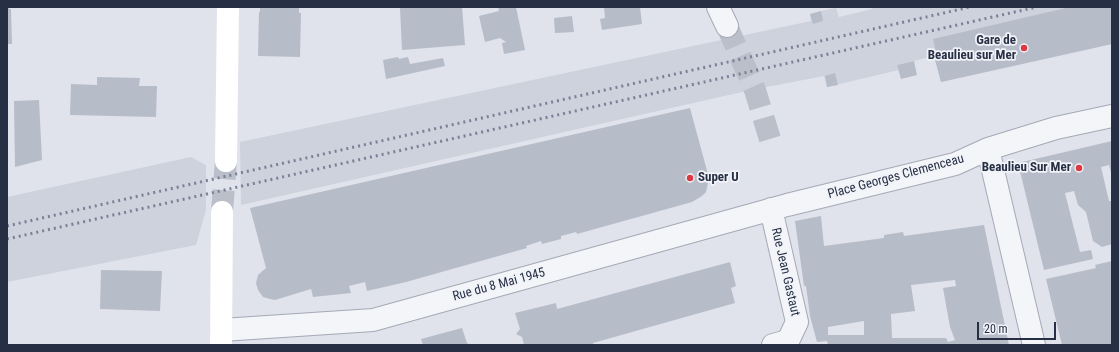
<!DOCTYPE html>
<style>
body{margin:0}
#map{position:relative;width:1119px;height:352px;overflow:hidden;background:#e0e3eb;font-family:"Roboto Condensed",sans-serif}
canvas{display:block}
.frame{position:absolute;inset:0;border:8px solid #272f44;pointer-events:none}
.scale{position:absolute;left:977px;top:322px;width:79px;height:18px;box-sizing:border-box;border:2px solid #272f44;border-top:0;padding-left:5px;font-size:12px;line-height:14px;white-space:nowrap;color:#272f44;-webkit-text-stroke:3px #f0f3f8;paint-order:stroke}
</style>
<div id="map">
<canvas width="1119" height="352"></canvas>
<div class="frame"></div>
<div class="scale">20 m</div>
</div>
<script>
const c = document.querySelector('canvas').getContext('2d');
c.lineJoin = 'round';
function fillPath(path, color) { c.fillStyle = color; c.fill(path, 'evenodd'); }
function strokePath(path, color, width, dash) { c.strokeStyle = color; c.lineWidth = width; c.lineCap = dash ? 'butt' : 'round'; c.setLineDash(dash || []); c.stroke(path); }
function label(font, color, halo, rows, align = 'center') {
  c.font = font + ' "Roboto Condensed",sans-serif'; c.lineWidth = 3.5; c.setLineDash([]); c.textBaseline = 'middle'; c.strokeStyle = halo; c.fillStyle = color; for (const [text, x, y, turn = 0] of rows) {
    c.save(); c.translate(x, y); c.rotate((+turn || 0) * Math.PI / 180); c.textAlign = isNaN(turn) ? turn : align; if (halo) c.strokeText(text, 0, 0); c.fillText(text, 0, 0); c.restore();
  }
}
fillPath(new Path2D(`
 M871,7h241v37l-171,38 -7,-26 -37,9 2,5 -72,17 -3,-11 -73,14 -510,115 -1,-63 571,-121 -1,-7 11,-3 15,-3 3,9 33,-8z
 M191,157l15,8v45l-10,35 -189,37v-85z`), '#ced2dd');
fillPath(new Path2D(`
 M7,7h2v2h2l1,35h-5z
 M260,7h39v6h2l-1,44 -42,-1 1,-44h1z
 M414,7h48l3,38 -63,5 -2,-42z
 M498,7h18l9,43 -21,4 -2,-11 4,-1 -6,-4 -15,4 -6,-26 20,-5z
 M604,7h36l2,17 -40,6 -2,-11 5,-1z
 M1070,7h42v37l-171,38 -8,-30h3l-3,-13z
 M821,11l2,10 -10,3 -3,-10z
 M572,16l2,16 -19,1 -1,-15z
 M398,57l1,2 9,-2 2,7 33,-6 2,8 -59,13 -3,-19z
 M914,61l3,14 -16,4 -4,-14z
 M835,73l3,12 -11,2 -2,-11z
 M97,77l43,1 -1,8h18l-1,31 -86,-2 1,-31 26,1z
 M39,100l3,60 -27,7 -1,-66z
 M690,108l19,70 -3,14 -4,4 -10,6 -115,32 -1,-2 -15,4v3l-19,5 -1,-3 -15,5 1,2 -121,34 -39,9 -2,-9 -16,4 2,7 -38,4 -2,-8 -36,11 -5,-1 -7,-2 -5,-7 -2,-7 2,-8 8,-7 -16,-60z
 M1112,141v35l-3,-11 -8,2 8,34h3v43l-10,3 -9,-6 -7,-29 -8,-7 -4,-14 -9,2 15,59 11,-2 2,9 -49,11 -26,-107z
 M821,216l3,30 60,-8v-3l19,-3 1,4 80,-11 25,120h-181l-1,-4 -10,1 -7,-26 -4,-30h-2l-9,-65zM955,280l1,6 -13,2 7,39 5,13 -7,2 -2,-4h-54l-1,-24 24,-3 -4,-26zM864,321v14h-36v-8z
 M1112,261v84h-50l-16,-66 50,-11 -1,-3z
 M730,262l6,24 -5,2 4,15 -142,40v2h-69l-2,-8 -6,-3 4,-5 -5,-16 41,-10 1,6z
 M101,270l61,1 -2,40 -60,-2z
 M462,328l5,15 4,2h-48l-2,-6z`), '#b7bcc9');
strokePath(new Path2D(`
 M727,26l28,64 18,59`), '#bbbfca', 22, [22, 11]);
strokePath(new Path2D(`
 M222,212l4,-51`), '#bbbfca', 22, [22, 11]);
const street = new Path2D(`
 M718,7l9,19
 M988,149l46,196
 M771,209l26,113 -9,19 -15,4
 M222,330l151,-10 414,-115 168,-41 33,-15 68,-21 56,-12`);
strokePath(street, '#a5a9b6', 24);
strokePath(street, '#f3f5f8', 22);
strokePath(new Path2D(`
 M226,161l2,-154
 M221,345l1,-133`), '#fff', 22);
strokePath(new Path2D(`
 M7,226l963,-219
 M7,239l1030,-232`), '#788196', 3, [2, 4]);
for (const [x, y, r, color] of [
 [1024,48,4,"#db3943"],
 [1079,168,4,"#db3943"],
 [690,178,4,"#db3943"]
]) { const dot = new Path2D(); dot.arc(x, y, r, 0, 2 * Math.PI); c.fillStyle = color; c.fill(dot); strokePath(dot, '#f0f3f8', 1.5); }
label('bold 13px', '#272f44', '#f0f3f8', [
 ["Gare de",1016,41],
 ["Beaulieu sur Mer",1016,56],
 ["Beaulieu Sur Mer",1071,168],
 ["Super U",698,178,"left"]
], 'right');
label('13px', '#272f44', '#f0f3f8', [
 ["Place Georges Clemenceau",896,177,-15],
 ["Rue Jean Gastaut",785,272,77],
 ["Rue du 8 Mai 1945",499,285,-15]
]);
</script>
